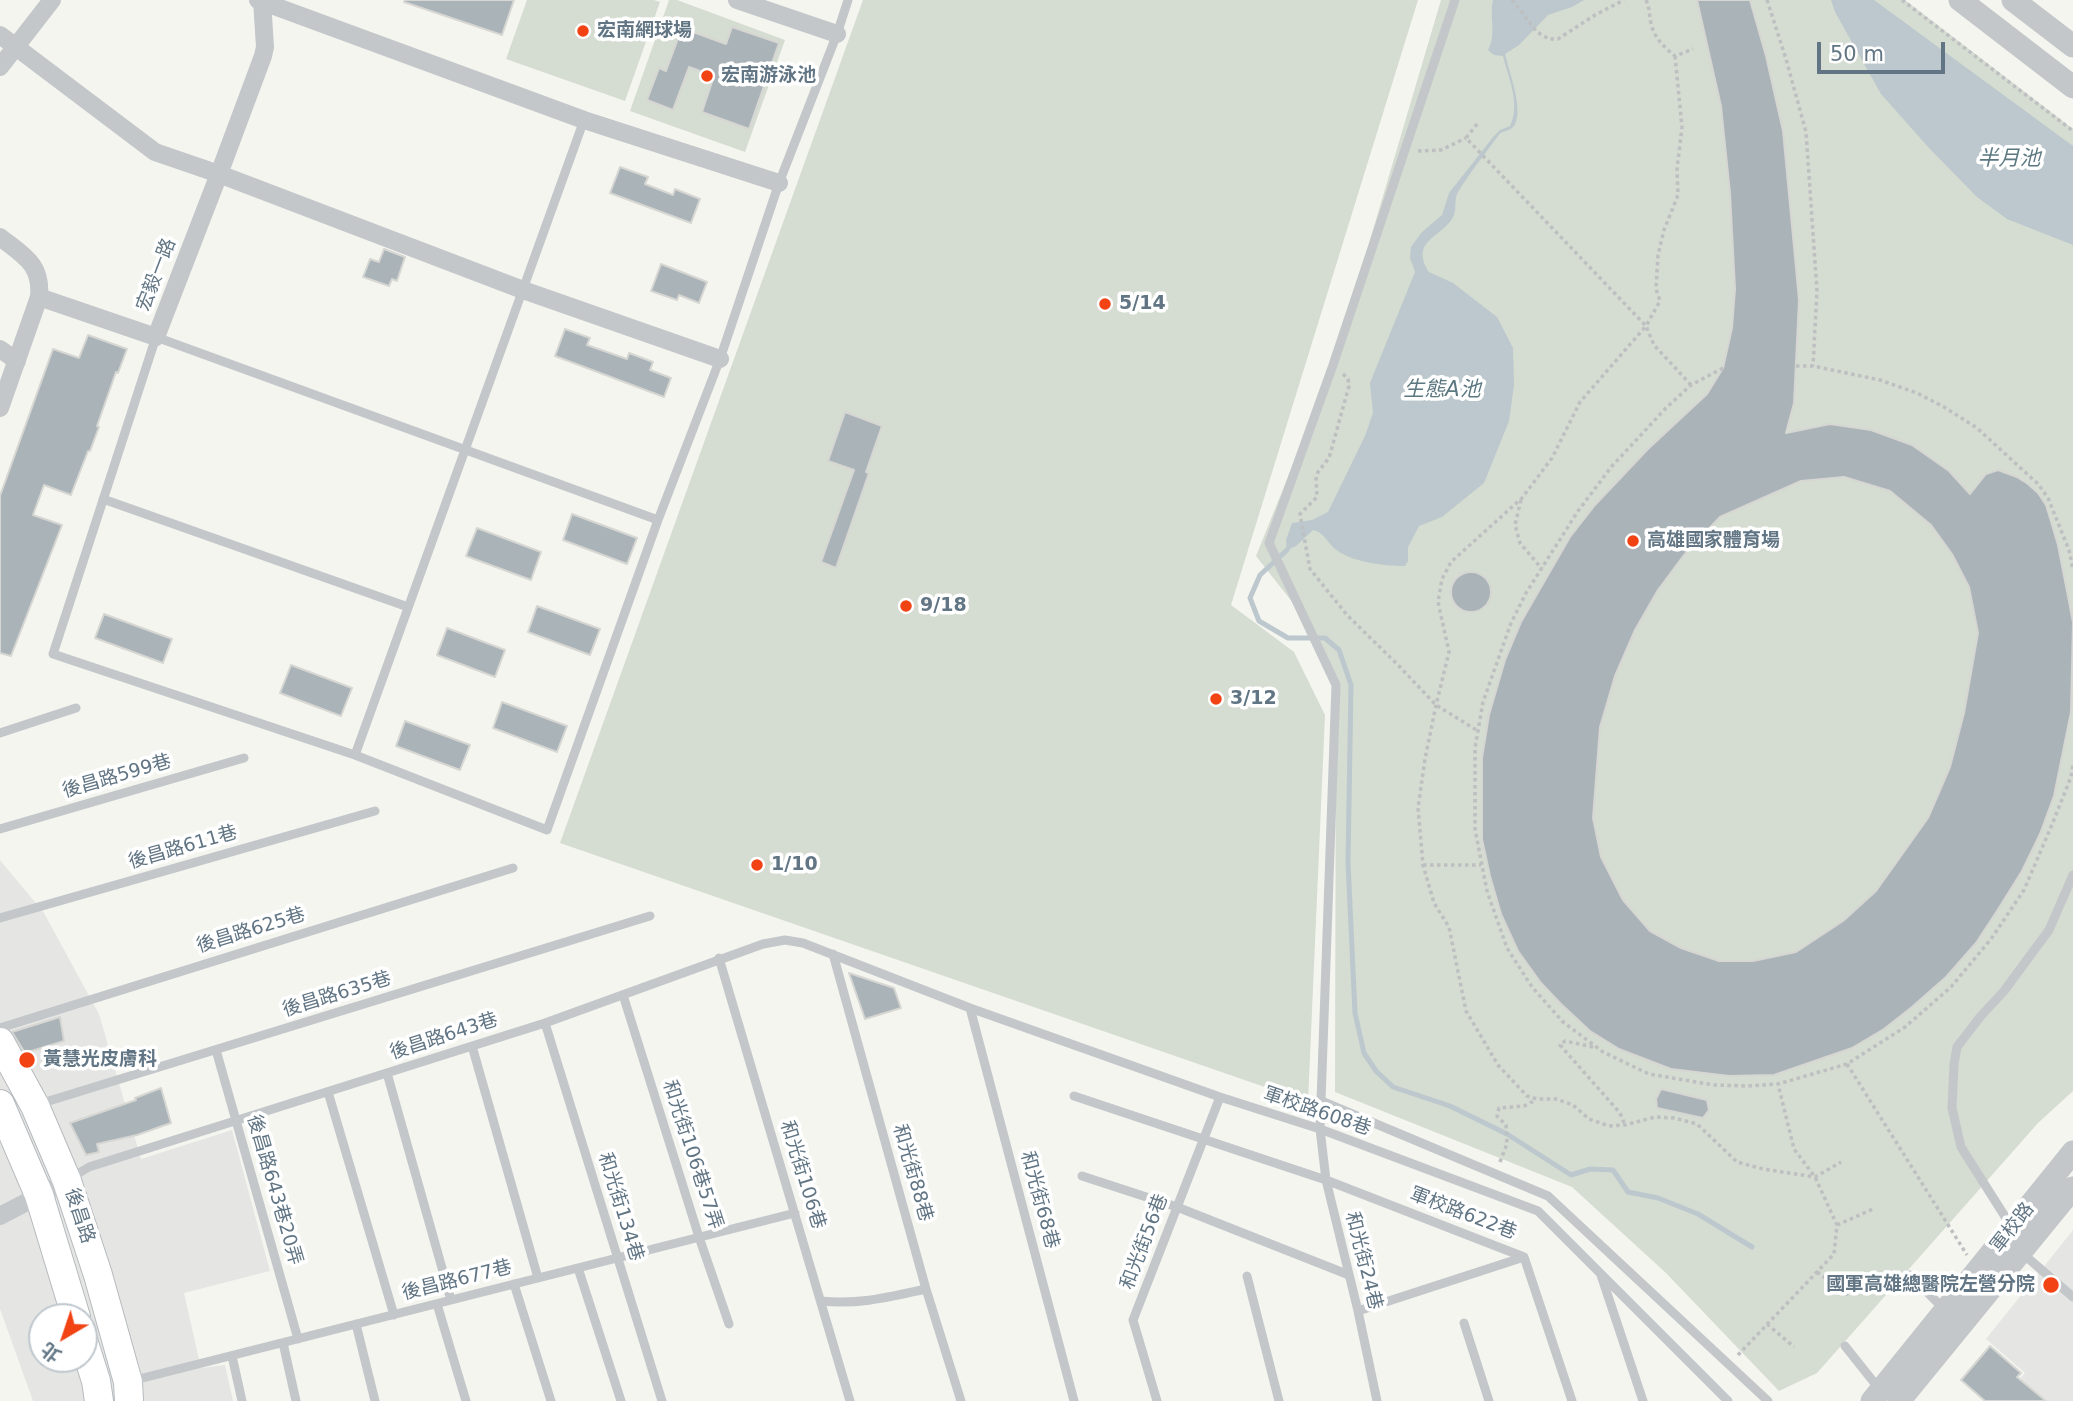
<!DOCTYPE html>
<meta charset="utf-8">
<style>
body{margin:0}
#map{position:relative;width:2073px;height:1401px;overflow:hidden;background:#f5f5f0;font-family:"DejaVu Sans","Noto Sans TC",sans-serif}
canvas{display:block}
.north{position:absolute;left:28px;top:1303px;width:70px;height:70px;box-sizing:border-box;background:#fff;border:2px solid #c0c8ce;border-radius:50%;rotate:219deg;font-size:19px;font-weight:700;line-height:28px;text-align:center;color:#617584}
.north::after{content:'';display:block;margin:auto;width:24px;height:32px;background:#f14314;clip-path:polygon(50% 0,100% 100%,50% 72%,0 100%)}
.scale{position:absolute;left:1817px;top:42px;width:128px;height:32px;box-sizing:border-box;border:4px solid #617584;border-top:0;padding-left:9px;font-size:21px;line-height:24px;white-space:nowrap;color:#617584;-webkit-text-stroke:5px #fff;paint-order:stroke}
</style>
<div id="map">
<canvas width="2073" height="1401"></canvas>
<div class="north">北</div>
<div class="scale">50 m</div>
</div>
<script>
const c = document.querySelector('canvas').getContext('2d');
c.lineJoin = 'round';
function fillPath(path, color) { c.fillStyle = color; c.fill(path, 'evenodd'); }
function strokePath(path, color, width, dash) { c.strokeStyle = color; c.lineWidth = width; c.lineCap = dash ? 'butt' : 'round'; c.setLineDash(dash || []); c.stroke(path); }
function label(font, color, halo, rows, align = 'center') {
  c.font = font + ' "DejaVu Sans","Noto Sans TC",sans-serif'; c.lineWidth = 7; c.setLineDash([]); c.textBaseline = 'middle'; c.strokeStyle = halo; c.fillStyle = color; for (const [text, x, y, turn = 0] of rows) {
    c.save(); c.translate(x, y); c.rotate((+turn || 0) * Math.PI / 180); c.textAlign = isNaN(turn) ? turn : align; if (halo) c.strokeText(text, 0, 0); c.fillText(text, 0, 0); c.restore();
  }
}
fillPath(new Path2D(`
 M0,860l44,53 55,101 42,145 91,-29 38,141 -86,22 17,75 24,-3 8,36h-200l-33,-92zM42,1317h42v42h-42z
 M2073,1230v171h-72l24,-28 -39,-34z`), '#e5e6e4');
fillPath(new Path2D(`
 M527,0h127l6,2 -35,99 -119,-42z
 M669,0h8l108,40 -40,112 -115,-41z
 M863,0h555l-187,605 63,47 31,63 -17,387 -748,-259z
 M1441,0h464l168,129v962l-35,32 -221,250 -38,18 -113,-118 -94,-86 -237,-95 1,-407 -36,-73 -44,-56 77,-191z`), '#d5dcd1');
fillPath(new Path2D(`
 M1493,0h91l-12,7 -24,8 -29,30 -14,9c4,18 18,53 10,70 -3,6 -9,7 -15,9 -14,20 -30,39 -42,59 -5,8 0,19 -6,27 -13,19 -42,23 -23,53l24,11 44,34 16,31 1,37 -5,36 -25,62 -42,34 -23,9 -11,21v14l-3,5c-20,0 -56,-4 -71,-18 -8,-7 -9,-15 -21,-18l-17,16 -9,4 -1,-10 6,-17 20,-3 16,-8 37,-76 8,-23 -3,-30 45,-111 -5,-14 1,-11 11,-15 20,-17 7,-22 45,-57 6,-6 10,-4c11,-22 -2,-49 -7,-70l-9,-1 -6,-5c9,-17 1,-32 5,-50z
 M1831,0h43l199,146v99l-66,-26 -30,-22 -48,-49 -48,-54 -46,-82z`), '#bcc8cd');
strokePath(new Path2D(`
 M1287,550l-27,25 -10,23 9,23 29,17h37l14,12 12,35 -3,177 7,151 9,40 12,18 17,16 57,19 57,28 64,41 19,-6 23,1 15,22 30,6 40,16 54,33`), '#bcc8cd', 5);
const building = new Path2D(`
 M405,0h109l-12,35 -98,-33z
 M1697,0h53l16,56 17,75 16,169 -5,103 -8,30 44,-9 41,6 41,15 37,26 21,23 16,-20 12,-4 19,7 11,7 10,9 8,12 4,13 8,27 15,77 -2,90 -17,84 -14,38 -18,37 -25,40 -21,32 -30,34 -34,30 -28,22 -32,19 -78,27 -45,1 -58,-7 -52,-20 -29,-18 -29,-27 -20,-21 -23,-32 -17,-37 -11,-38 -8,-37v-81l7,-43 16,-55 16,-38 49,-85 25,-32 53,-56 59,-55 16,-26 9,-40 3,-39 -5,-96 -9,-87zM1844,477l46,14 41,34 21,29 17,33 9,46 -14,80 -14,54 -22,51 -52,73 -33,30 -47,31 -43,9h-34l-38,-13 -31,-17 -27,-31 -22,-43 -8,-39 7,-91 15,-51 20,-46 23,-40 26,-35 36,-38 81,-36z
 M732,27l47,16 -30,86 -47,-17 12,-36 -25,-9 -16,43 -26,-10 12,-32 7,3 16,-43 44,16z
 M620,167l28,10 -3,7 28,11 2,-6 25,10 -9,24 -81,-30z
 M384,249l21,8 -8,24 -5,-2 -3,7 -26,-9 7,-18 9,3z
 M661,264l46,18 -8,21 -20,-8 -2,5 -26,-9z
 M565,329l25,9 -3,7 40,14 2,-6 24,9 -3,8 21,8 -7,19 -109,-41z
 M88,335l39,14 -9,24 -2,-1 -19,54 2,1 -9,24h-2l-17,44 -27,-10 -11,30 29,10 -51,131 -11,-3v-157l53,-147 26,9z
 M845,412l37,14 -16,46 3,1 -33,95 -15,-6 33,-92 -26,-9z
 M572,514l65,24 -10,26 -64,-24z
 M477,528l64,24 -10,28 -65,-24z
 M1451 592a20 20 0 1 1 40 0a20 20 0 1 1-40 0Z
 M537,606l63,23 -10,26 -62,-23z
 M104,614l68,25 -9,24 -68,-25z
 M447,628l58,22 -10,27 -58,-22z
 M291,665l61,23 -11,28 -61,-23z
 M502,702l65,24 -10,26 -64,-24z
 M405,721l65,24 -10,25 -64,-24z
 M849,973l45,15 7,20 -36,11z
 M60,1017l4,24 -39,12 -13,-21z
 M161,1088l10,35 -34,12 -40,9 2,8 -13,3 -16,-32 66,-23 -1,-2z
 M1661,1089l46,11 2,10 -6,8 -46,-10 -1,-9z
 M1990,1346l31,27 -4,4 29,24h-61l-24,-21z`);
fillPath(building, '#aab3b8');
strokePath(building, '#d6d6d3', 2);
const primary = new Path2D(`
 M0,1042l35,64 32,75 31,94 30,107 1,19
 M0,1104l39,91 37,122
 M84,1343l12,38 3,20`);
strokePath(primary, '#b6babe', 30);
strokePath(new Path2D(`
 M1512,0l25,32 12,7h9l37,-24 29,-15
 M1646,0c4,8 3,15 5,23 3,15 13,24 24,33l18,-7
 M1767,0l19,59 20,73 11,159 -4,75
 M1902,0l171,131
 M1675,56l7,71 -5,42 1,26 -14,35 -6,25 -2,34 4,12 -14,25 8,19 37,40
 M1477,124l-11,14 180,188 -66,76 -28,56 -30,40 -71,64 -9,17 -4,23 11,50 -13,53 -11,54 -7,49 5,57 11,38 15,24 17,84 32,54 29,31 10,3h19l17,6 16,14 20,7 16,-1 30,-8 19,1 23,6 40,38 26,7 52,8 26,-15
 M1418,151l23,-1 25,-12
 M1796,366h17l67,14 37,13 27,14 33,21 61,56 10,14 21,52 4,20
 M1723,368l-32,17 -25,23 -54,58 -34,45 -52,82 -15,30 -28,79 -8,46v81l12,62 20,57 25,39 31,35 40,30 46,22 65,11 34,1 30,-2 69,-20 58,-37 46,-40 40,-48 33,-49 27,-63 20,-50 2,-14
 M1343,374l5,5 1,7 -20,72 -11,14 -2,7 1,18 -17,17 10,55 37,46 51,50 38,40 42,26
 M1521,500l-6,25 5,18 22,26
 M1423,865h58
 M1593,1047l-28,-6 -5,4 60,68 5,12
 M1847,1064l120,191
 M1500,1162l7,-18 -1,-19 -9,-9 2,-8 25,-2 12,-6
 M1837,1225l36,-16
 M1817,1272l32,24
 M1767,1324l27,23
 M1738,1355l96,-101 3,-29 -22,-48 -21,-28 -16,-65`), '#bdbfc1', 3.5, [3.5, 3.5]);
strokePath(new Path2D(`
 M103,499l305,108
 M658,520l-502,-183 -103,317 302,101 192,75 111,-310 62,-161 59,-176 58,-149 11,-34
 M0,733l76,-25
 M355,755l229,-635
 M0,829l244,-71
 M0,918l375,-107
 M833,954l93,335 35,112
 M719,958l131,443
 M623,995l76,242 30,87
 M970,1008l104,393
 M545,1023l117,378
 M0,1028l513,-160
 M472,1046l66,232
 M216,1050l82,289
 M387,1073l64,227
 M328,1092l66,223
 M1074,1096l252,84 198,77 48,144
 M1319,1100l229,96 220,205
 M39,1104l611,-188
 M1082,1176l95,31 172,68
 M69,1179l20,-12 456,-144 218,-79 22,-4 18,3 167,65 250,89 100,32 218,82 190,190
 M2011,1226l-50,-79 -9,-39 2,-44 3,-17 23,-30 24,-26 45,-61 24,-55
 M2022,1253l51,44
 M578,1268l43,133
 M1601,1275l42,126
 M1910,1275l35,35
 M1247,1276l32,125
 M514,1284l37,117
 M821,1301c38,4 68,-4 105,-12
 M437,1304l29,97
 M1358,1311l166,-54
 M1464,1323l25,78
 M356,1324l19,77
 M283,1343l13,58
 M1845,1346l35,44
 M232,1356l10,45
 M131,1381l664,-168
 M1157,1401l-24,-81 87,-223
 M1377,1401l-19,-90 -32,-131 -6,-51 16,-444 -67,-142 64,-178 122,-365`), '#c3c7ca', 9);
strokePath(new Path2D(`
 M258,0l326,120 195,63
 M737,0l100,34
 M0,35l155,117 64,22 304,116 197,69
 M0,67l52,-67
 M0,237c24,19 42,27 39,60
 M0,349l17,12
 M0,408l39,-111 117,40 63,-163 44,-118 2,-9 -3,-47
 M0,1216l67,-35`), '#c3c7ca', 18);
strokePath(new Path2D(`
 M1960,0l113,87
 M2013,0l60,46
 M1872,1401l201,-249
 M1899,1401l174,-213`), '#c3c7ca', 23);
strokePath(primary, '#fff', 28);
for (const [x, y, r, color] of [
 [583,31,7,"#f14314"],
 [707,76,7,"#f14314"],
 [1105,304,7,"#f14314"],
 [1633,541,7,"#f14314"],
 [906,606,7,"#f14314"],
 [1216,699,7,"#f14314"],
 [757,865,7,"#f14314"],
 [27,1060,9,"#f14314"],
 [2051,1285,9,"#f14314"]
]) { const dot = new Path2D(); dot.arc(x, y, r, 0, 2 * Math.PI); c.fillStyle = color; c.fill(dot); strokePath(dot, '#fff', 2.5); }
label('bold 19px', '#617584', '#fff', [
 ["宏南網球場",597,31],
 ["宏南游泳池",721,76],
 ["5/14",1119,304],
 ["高雄國家體育場",1647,541],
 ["9/18",920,606],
 ["3/12",1230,699],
 ["1/10",771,865],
 ["黃慧光皮膚科",43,1060],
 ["國軍高雄總醫院左營分院",2035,1285,"right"]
], 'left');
label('19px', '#617584', '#fff', [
 ["宏毅一路",157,275,-69],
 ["後昌路599巷",117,777,-16],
 ["後昌路611巷",183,848,-16],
 ["後昌路625巷",251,931,-17],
 ["後昌路635巷",337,995,-17],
 ["後昌路643巷",444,1037,-18],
 ["軍校路608巷",1317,1112,19],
 ["和光街106巷57弄",692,1155,72],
 ["和光街88巷",912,1173,74],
 ["和光街106巷",802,1175,73],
 ["後昌路643巷20弄",274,1190,74],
 ["和光街68巷",1039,1200,75],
 ["和光街134巷",620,1207,73],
 ["軍校路622巷",1463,1214,21],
 ["後昌路",79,1216,72],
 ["軍校路",2013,1228,-52],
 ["和光街56巷",1145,1242,-69],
 ["和光街24巷",1363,1261,76],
 ["後昌路677巷",457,1281,-14]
]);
label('italic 21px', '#5c7881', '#fff', [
 ["半月池",2009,160],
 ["生態A池",1442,391]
]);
</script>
